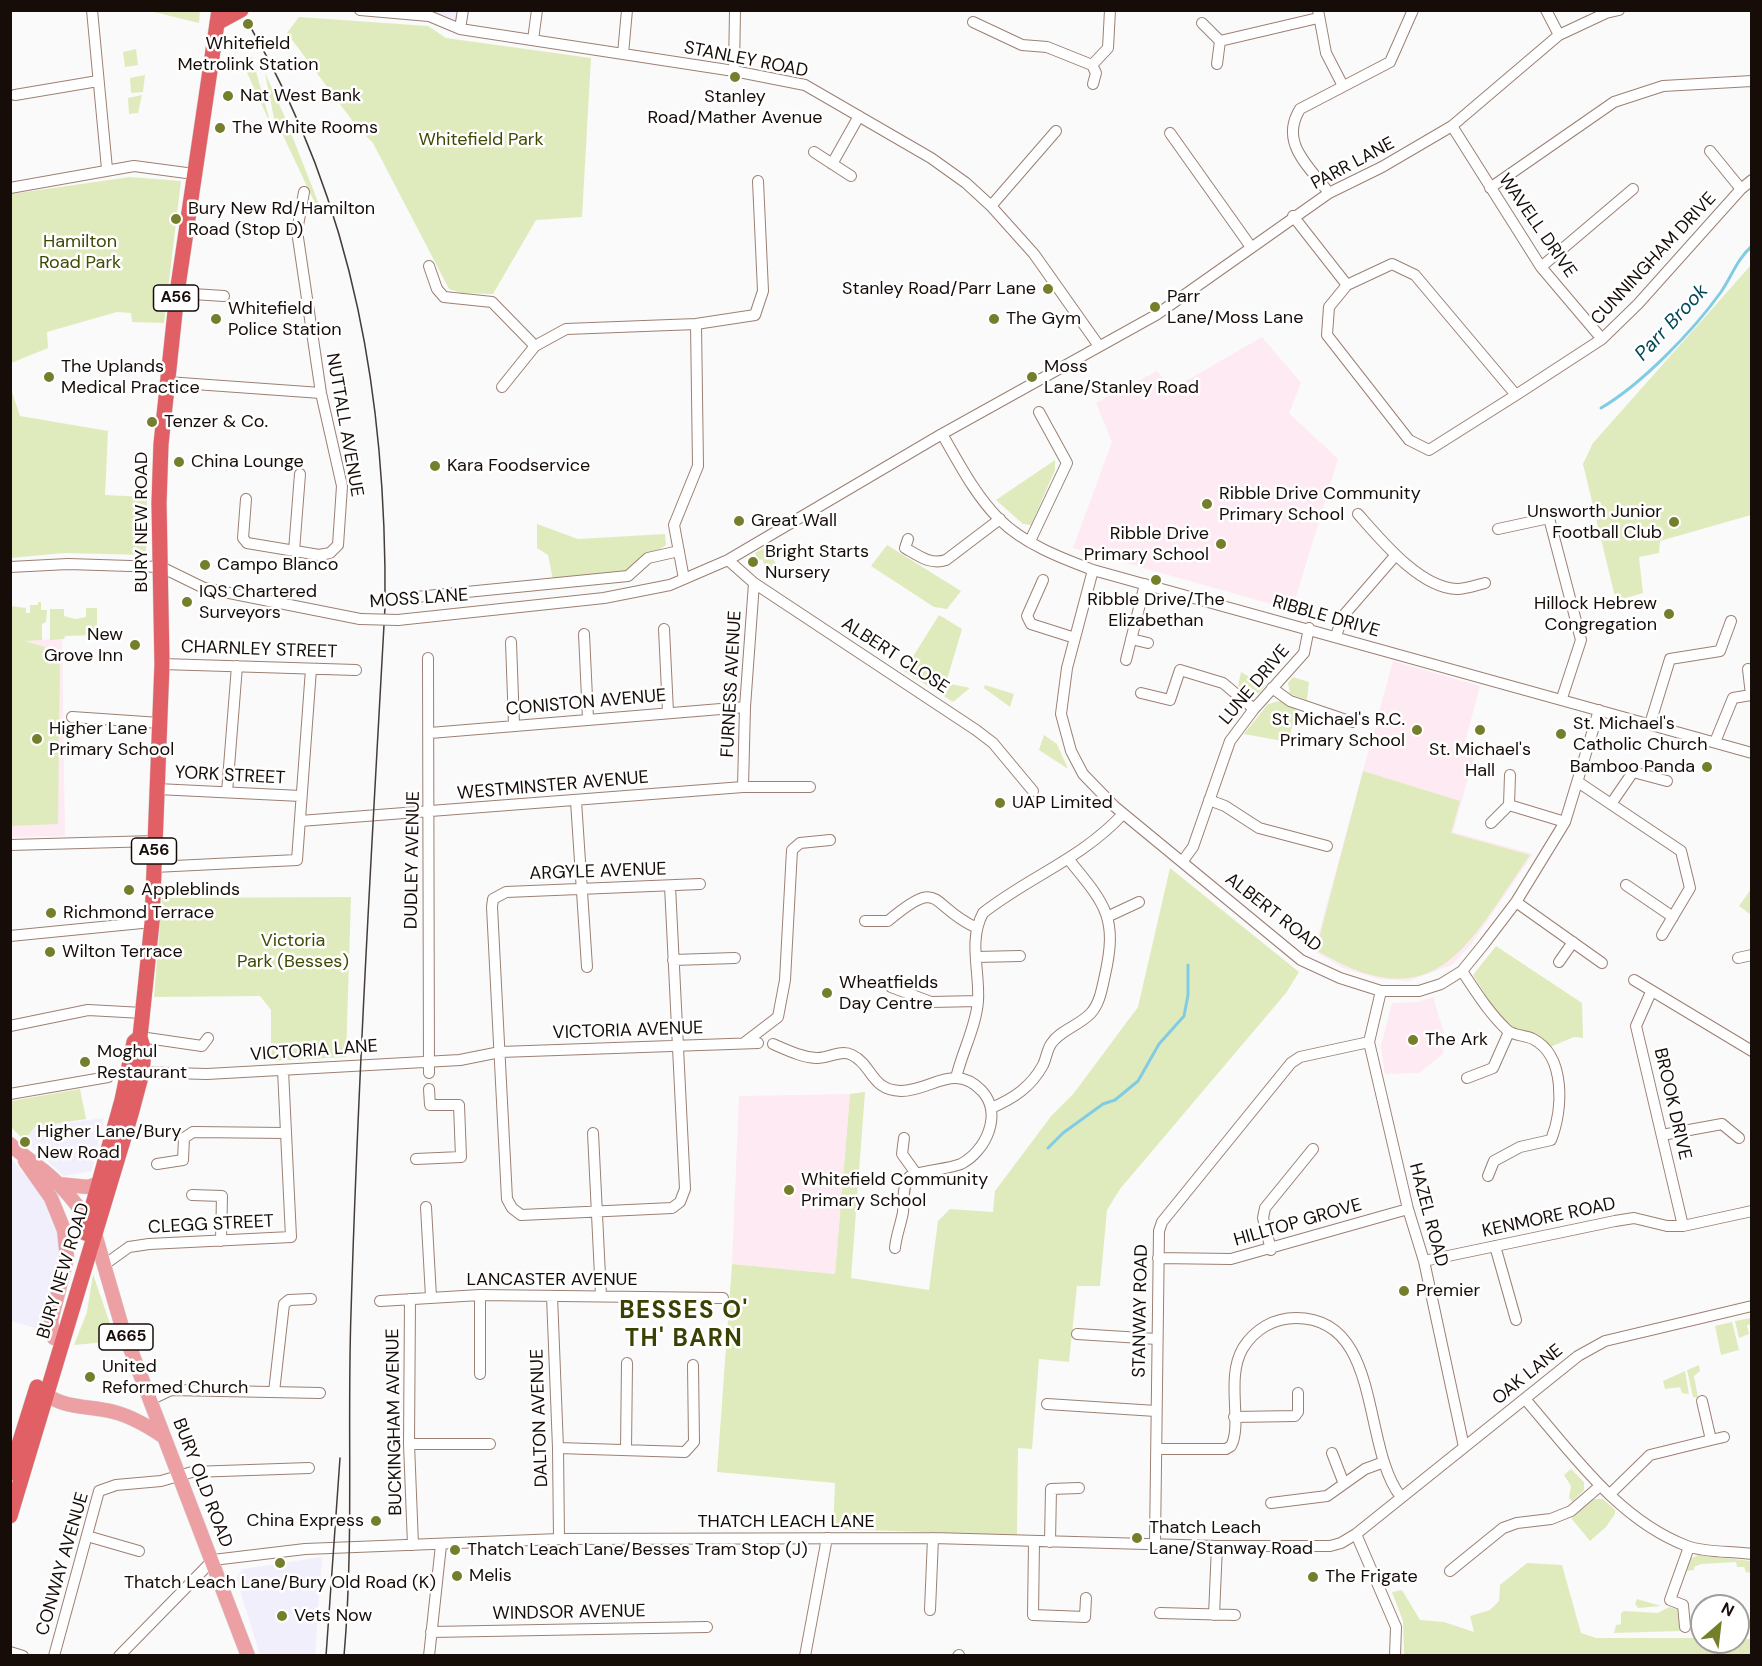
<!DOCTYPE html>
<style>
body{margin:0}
#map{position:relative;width:1762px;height:1666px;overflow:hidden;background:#fafafa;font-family:"DM Sans",sans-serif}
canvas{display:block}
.frame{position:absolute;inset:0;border:12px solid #170d08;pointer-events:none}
.north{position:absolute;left:1690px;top:1594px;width:60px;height:60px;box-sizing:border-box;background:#fff;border:2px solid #a29e9c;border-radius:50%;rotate:28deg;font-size:16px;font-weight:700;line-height:24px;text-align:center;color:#170d08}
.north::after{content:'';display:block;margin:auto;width:21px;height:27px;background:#757f2b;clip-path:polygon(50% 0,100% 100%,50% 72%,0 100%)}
</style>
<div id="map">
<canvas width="1762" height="1666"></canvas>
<div class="frame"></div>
<div class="north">N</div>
</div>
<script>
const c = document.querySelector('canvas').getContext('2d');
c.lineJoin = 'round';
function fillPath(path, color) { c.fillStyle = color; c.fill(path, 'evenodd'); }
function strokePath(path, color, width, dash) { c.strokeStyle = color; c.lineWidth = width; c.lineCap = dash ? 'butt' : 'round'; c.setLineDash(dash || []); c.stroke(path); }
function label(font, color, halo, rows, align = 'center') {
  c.font = font + ' "DM Sans",sans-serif'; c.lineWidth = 5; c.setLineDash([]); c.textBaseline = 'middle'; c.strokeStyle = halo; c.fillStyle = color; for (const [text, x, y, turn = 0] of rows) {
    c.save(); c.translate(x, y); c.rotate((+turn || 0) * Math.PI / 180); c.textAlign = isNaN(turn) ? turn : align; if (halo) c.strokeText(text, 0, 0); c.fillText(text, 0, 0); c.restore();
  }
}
fillPath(new Path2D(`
 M410,11h51l-3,14z
 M104,1118l-12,53 -28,5 -40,-36 11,-13z
 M10,1157l35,41 16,39v39l-19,54 -31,-9z
 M322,1557l-7,98h-55l-24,-77 7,-9z`), '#f1effc');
fillPath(new Path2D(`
 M1262,337l39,46 -12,30 49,46 -46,151 -219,-62 39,-106 -16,-39 61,-32 15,18z
 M62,639l3,197 -54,1 -1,-196z
 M1393,661l87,25 -15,56 12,5 -24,85 80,22 -61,89 -20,22 -44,16 -28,-2 -37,-11 -29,-17z
 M1433,997l11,36 -1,21 -24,19 -34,1 -4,-28 11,-43 26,-1z
 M850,1094l-15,180 -103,-10 7,-168z`), '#feeaf2');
fillPath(new Path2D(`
 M153,11h47l-1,12 -45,-11z
 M299,17l129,9 18,12 145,20 -9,159 -46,3 -43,74 -31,-1 -13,-4 -76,-146 -16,-16 -70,-94z
 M136,49l2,16 -13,2 -2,-15z
 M252,57l19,68 -29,-63z
 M265,73l19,42 38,97h-3l-38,-81 -4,2z
 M145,75l-2,17 -12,1 -1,-15z
 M142,95l-4,18 -9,1 -1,-16z
 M130,177l51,4 -17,142 -32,-1 -1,-9 -14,-1 -70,20 1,16 -37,15v-169z
 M1751,265v250l-91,26 -1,12 -20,4 4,36 -27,8 -33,-137 10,-21z
 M11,389l9,27 88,15 -3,64 42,2 -1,58 -82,-2 -53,5z
 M1055,460v10l-24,55 -8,-1 -27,-24z
 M537,524l41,15 87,-5 1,11 -42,28 -71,7 -5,-25 -11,-7z
 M887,545l74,46 -14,18 -13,-2 -63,-41z
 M766,547l12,20 -3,2 3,4 -8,4 -8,-18 -3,2 -4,-8z
 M38,602h3v8h6l-1,12 -4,2v16l-17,1 35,11 -2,172 -47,2v-220l15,2v5h4v-8h8z
 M86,608h11v27l-32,1 -1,3 -14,1v-31h14v7l11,3 11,-2z
 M939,615l23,14 -16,54 24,5 -17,14 -49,-31z
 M1241,672l24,14 -6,7 -12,1 -9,-8z
 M1293,677l16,5 -2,18 -17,-6 -2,-11z
 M985,685l29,9 -4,13 -26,-19z
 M1280,701l17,6 -8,32 -6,-1 -1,3 -38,-7 24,-30z
 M1044,735l13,9 11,25 -29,-19z
 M1363,771l97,30 -9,32 79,22c-62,89 -93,168 -214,95z
 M1170,868l129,104 -13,21 -166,196 -13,21 -7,76h-23l-8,76 -30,-3 -7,90 -14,-1 -1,87 -184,-6 2,-46 -118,-11 15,-208 103,10 15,-180 15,-2 -14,186 78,12 9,-69 12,-12 43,3 2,-21 57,-76 22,-22 64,-86z
 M1751,889v26l-12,-9z
 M351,897l-5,160 -75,4v-51l-11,-14 -106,1 8,-99z
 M1496,946l86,57 1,35 -9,-1 -24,10 -19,-14 -19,-5 -13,-11 -26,-42z
 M80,1089l6,30 -51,8 -11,13 -13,-13v-26z
 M93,1274l23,67 -42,4 13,-33z
 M1751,1318v6l-4,1 2,9 -10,4 -4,-17z
 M1732,1322l7,28 -18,5 -6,-29z
 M1699,1365l1,6 -6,5 4,22 -5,-1 -6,-27z
 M1685,1371l4,23 -7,-1 -2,-6 -15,2 -2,-8z
 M1571,1469l13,13v8l-12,12 -3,-5 2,-11 -7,-11z
 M1594,1499h9l12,11v4l-9,13 -16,14 -19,-23z
 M1699,1555l52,6v12l-5,-1 -2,-5h-7l-1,-5 -35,2 -7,3v3l-8,1 3,-12z
 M1527,1563l35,2 19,68 15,5h106v4l49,-3v16h-347l-1,-34 -11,-29 10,-2 18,30 24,2 30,10 -4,-16 20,-6 9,-9 1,-16z
 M1637,1599l24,7 -23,2 -3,-4z
 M1669,1607l8,2 3,22 -66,2 2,-8 5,-1v-11l3,-2 34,2z`), '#e0ebbd');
strokePath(new Path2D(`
 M1601,408c41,-24 92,-77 120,-116 11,-16 16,-33 31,-46
 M1048,1148l15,-15 40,-29 12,-4 23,-19 21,-37 25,-28 4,-21v-30`), '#80cce4', 3);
const minor = new Path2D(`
 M92,10l15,159
 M360,10l69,6 31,13 274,42 71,14 126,73 35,25 25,23 43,48 65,92
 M1318,10l8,43 17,33
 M1546,10l13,25
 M973,22l49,23 25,2 45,18
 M1202,23l18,18 -3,23
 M460,29l3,-19
 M533,40l4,-30
 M1220,41l98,-23
 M623,54l4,-44
 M734,71l1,-61
 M1093,84l3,-11 -4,-8 16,-17 2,-38
 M15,95l83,-14
 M1452,126l89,141 61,72
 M1170,133l81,114
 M1710,151l31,38
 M814,152l37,24
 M832,164l27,-48
 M10,188l124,-22 60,8
 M1490,188l124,-86 49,-16 89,-5
 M1329,193c-20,-27 -50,-50 -29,-84l90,-47 23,-52
 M991,206l65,-75
 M1293,216l54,69
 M1392,264l23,11 101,120 -87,55 -20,-10 -82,-105 2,-28 18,-22z
 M429,266l8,23 7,8 48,5 43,44
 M1541,267l92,-78
 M177,293l47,3
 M696,324l2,142 -24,59 10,54 44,-19 214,-126 214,-119 173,-122 53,-26 70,-41 107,-91 47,-22 13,-3
 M167,382l154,11
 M502,387l33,-41 31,-17 130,-5 59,-9 8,-24 -5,-110
 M1516,395l86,-56 36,-35 103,-115 11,-9
 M942,434c17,29 33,61 57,85 25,25 62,39 94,51l659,183
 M246,499l-3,39 4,5 72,12 11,-2 8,-8 4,-59 -21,-93 -24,-162 7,-39
 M1358,514c23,26 62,74 99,75 9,0 20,-4 28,-6
 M1498,529l51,-11 32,122 -19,58
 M908,539l-3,9c14,8 25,17 41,12l54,-41
 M1030,541l37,-78 -28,-51
 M294,551l6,-77
 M728,560l26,23 222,147 17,13 40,48
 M10,567l58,-3 93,3 43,21 156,31
 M1093,570l-26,98 -6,46 10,37 12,23 31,32 187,154 39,18 41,13h38l22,-7 21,-13 22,-27 32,-42 49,-80 34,-112
 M1043,580l-16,36 4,8 44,14
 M406,598l222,-22 20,-18 31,-7
 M398,620l206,-22 66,-13 14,-6
 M664,629l4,83
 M584,634l4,85
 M1336,636l7,-20 52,-60
 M1131,639l17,4
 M511,642l3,83
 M428,658l1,415
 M1126,660l19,-76
 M162,664l194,6
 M1272,688l18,13 62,21
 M1141,693l29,7 10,-30 43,13 31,26
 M72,717l88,6
 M1650,724l20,-65 50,-8 11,-30
 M430,733l315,-26
 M1715,742l18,-44 18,-3 -3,-26
 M1578,782l103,69 9,37 -28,47
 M743,787l2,-80 9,-124
 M157,789l144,7
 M227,792l10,-126
 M1209,800l16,6 34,22 68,18
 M576,801l11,166
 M1611,804l22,-32 34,9
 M1509,805l56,17
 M300,821l443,-34h67
 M1491,823l18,-18 1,-30
 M10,845l145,-4
 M1182,862l11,-15 37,-106 24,-32 50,-56 5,-25
 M154,867l143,-7 14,-191
 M1626,885l47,32
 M670,886l15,303 -5,13 -8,6 -151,7 -9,-7 -5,-9 -15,-292 1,-8 13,-7 194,-8
 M1516,902l86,61
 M1109,916l30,-14
 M865,921h23c55,-46 40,-15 89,7
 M10,936l142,-14
 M976,957l44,-1
 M1738,958l14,-3
 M673,960l62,-2
 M1559,962l14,-20
 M1462,971c14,21 27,42 45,59 7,6 18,5 26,9 33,17 30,71 18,101l-31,7 -26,14 -6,15
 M1634,980l118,71
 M891,987l40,15 47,-1
 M1381,991l-12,51 39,167 16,52 40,186
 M1651,992l-15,34 47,200
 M10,1026l78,-16 55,3
 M140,1037l62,9 6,-8
 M744,1043l34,-26 7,-37 7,-130 8,-7 30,-3
 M773,1044c14,6 28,13 43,14 12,1 24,-9 36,-3 21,10 18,35 49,36 30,0 53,-29 81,0 21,23 4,60 -21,73 -12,5 -48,8 -52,13 -7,10 -5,24 -6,35 -2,12 -7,24 -8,36
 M135,1072l72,2 253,-14 40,-8 258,-9
 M956,1078c6,-26 20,-51 22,-77 2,-30 -10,-60 5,-88 47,-37 97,-53 140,-99
 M1467,1078l26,-10 16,-36
 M10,1094l98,-17
 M991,1108c22,-9 40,-21 52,-43 3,-6 4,-15 8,-21 9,-14 28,-18 40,-31 9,-10 11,-25 14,-38 13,-58 0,-71 -36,-115
 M593,1133l8,163
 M1662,1135l60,-11 17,14
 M904,1138l-2,16 13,18
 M416,1159l45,-2 -2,-52h-29l-1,-16
 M157,1164l26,-4 1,-22 9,-6 92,1
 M192,1195l30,1 -1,45
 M426,1207l5,90
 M1495,1246l21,74
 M1271,1250l-8,-32 2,-10 48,-59
 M1158,1258l73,1 177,-50
 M1424,1261l191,-40 19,-3 33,8h16l69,-15
 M104,1265l25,-18 20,-3 142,-7 -8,-167
 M480,1295v79
 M552,1296l6,152 1,91
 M410,1299l-1,145 4,101
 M380,1301l100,-6 243,3
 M1077,1334l80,5
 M274,1392l10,-88 5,-4 22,-1
 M152,1399l19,-9 149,3
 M1525,1399c47,54 93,121 162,147 19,7 45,5 65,8
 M1047,1404l109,7
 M1234,1417l61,-1 3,-4v-19
 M1711,1440l13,-3
 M409,1444h81
 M558,1448l127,4 9,-10 -1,-77
 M1157,1449h69l5,-3c12,-22 -6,-68 12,-98 12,-19 31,-30 53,-30 87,0 65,129 105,179
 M626,1450l1,-87
 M1332,1453l12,31
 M1610,1494l40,-39 61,-15 -9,-39
 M1271,1503l56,-7 38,-27 19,-7
 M1356,1534l40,93 -1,29
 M87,1536l52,15
 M1034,1542l-1,73 52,2 1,-19
 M1050,1542l1,-53 28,-1
 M1155,1543l4,-312 3,-9 129,-159 9,-6 69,-15
 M1450,1571l53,-43 14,-5 34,-4 20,-8 29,-25
 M930,1610l3,-72
 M1160,1613l75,2
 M1214,1615l3,-69
 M1685,1627l-2,-22 -13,-5 19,-53
 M431,1632l276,-5
 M10,1652l13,4
 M54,1656l45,-165 17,-6 45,-4 31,-9 117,-4
 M119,1656l94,-96 92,-11 254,-10 374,-1 284,8h113l11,-3 15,-9 222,-178 27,-15 147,-35
 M429,1656l12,-111
 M805,1656l22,-118
 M958,1656l1,-1`);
const major = new Path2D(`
 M10,1144c9,9 17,13 26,21 23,16 46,43 59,69l27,93 126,329
 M25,1161l26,37 13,32 3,28 -16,63 3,17
 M58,1184l30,3 9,-3
 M40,1389c20,21 49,16 74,23 19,5 34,14 50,25`);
const highway = new Path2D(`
 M217,23l24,-13
 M85,1233l37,-133 12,-58 6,-5
 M10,1473l27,-86
 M10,1516l121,-402 11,-41 2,-23 -4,-13 12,-115 10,-258 -3,-161 2,-59 16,-151 42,-283`);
strokePath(minor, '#9c8073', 12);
strokePath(major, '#d5d3d3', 15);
strokePath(highway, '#d5d3d3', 16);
strokePath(minor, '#fff', 10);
strokePath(major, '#eda0a3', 14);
strokePath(highway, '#e16065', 15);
strokePath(new Path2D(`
 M251,28c104,180 136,375 134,579 -13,235 -27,471 -34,706 -4,114 3,229 -7,343
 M326,1656l14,-198`), '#453d39', 1.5);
const minorBridge = new Path2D(`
 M360,619l38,1`);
strokePath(minorBridge, '#9c8073', 12, []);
strokePath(minorBridge, '#fff', 10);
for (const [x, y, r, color] of [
 [248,24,6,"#757f2b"],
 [735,77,6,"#757f2b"],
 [228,96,6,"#757f2b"],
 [220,128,6,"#757f2b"],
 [176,219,6,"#757f2b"],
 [1048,289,6,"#757f2b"],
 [1155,307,6,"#757f2b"],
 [216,319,6,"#757f2b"],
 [994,319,6,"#757f2b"],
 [49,377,6,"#757f2b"],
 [1032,377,6,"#757f2b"],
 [152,422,6,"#757f2b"],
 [179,462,6,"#757f2b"],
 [435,466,6,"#757f2b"],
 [1207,504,6,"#757f2b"],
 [739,521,6,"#757f2b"],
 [1674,522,6,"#757f2b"],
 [1221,544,6,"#757f2b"],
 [753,562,6,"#757f2b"],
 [205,565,6,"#757f2b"],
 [1156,580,6,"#757f2b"],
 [187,602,6,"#757f2b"],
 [1669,614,6,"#757f2b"],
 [135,645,6,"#757f2b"],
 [1417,730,6,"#757f2b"],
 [1480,730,6,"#757f2b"],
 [1561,734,6,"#757f2b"],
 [37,739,6,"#757f2b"],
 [1707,767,6,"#757f2b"],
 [1000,803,6,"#757f2b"],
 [129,890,6,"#757f2b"],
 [51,913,6,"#757f2b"],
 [50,952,6,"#757f2b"],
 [827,993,6,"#757f2b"],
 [1413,1040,6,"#757f2b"],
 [85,1062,6,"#757f2b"],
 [25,1142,6,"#757f2b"],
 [789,1190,6,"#757f2b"],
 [1404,1291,6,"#757f2b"],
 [90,1377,6,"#757f2b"],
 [376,1521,6,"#757f2b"],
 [1137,1538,6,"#757f2b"],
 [455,1550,6,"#757f2b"],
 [280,1563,6,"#757f2b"],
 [457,1576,6,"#757f2b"],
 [1313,1577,6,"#757f2b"],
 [282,1616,6,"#757f2b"]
]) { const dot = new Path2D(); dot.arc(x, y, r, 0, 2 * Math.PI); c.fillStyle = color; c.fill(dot); strokePath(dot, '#fff', 2); }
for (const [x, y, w] of [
 [176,298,45],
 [154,851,45],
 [126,1337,54]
]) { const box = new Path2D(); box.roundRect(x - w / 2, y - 13, w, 26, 4.5); c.fillStyle = '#fff'; c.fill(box); strokePath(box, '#170d08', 1.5); }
label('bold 16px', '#170d08', null, [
 ["A56",176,298],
 ["A56",154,851],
 ["A665",126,1337]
]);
label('18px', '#170d08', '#fff', [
 ["Whitefield",248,44,"center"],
 ["Metrolink Station",248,65,"center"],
 ["Nat West Bank",240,96],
 ["Stanley",735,97,"center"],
 ["Road/Mather Avenue",735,118,"center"],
 ["The White Rooms",232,128],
 ["Bury New Rd/Hamilton",188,209],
 ["Road (Stop D)",188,230],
 ["Stanley Road/Parr Lane",1036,289,"right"],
 ["Parr",1167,297],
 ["Lane/Moss Lane",1167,318],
 ["Whitefield",228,309],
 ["Police Station",228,330],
 ["The Gym",1006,319],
 ["The Uplands",61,367],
 ["Medical Practice",61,388],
 ["Moss",1044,367],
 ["Lane/Stanley Road",1044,388],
 ["Tenzer & Co.",164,422],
 ["China Lounge",191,462],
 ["Kara Foodservice",447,466],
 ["Ribble Drive Community",1219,494],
 ["Primary School",1219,515],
 ["Unsworth Junior",1662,512,"right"],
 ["Football Club",1662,533,"right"],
 ["Great Wall",751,521],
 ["Ribble Drive",1209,534,"right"],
 ["Primary School",1209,555,"right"],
 ["Bright Starts",765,552],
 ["Nursery",765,573],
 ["Campo Blanco",217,565],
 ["IQS Chartered",199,592],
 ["Surveyors",199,613],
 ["Ribble Drive/The",1156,600,"center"],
 ["Elizabethan",1156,621,"center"],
 ["Hillock Hebrew",1657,604,"right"],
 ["Congregation",1657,625,"right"],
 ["New",123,635,"right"],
 ["Grove Inn",123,656,"right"],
 ["St Michael's R.C.",1405,720,"right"],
 ["Primary School",1405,741,"right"],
 ["St. Michael's",1573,724],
 ["Catholic Church",1573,745],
 ["Higher Lane",49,729],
 ["Primary School",49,750],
 ["St. Michael's",1480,750,"center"],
 ["Hall",1480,771,"center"],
 ["Bamboo Panda",1695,767,"right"],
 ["UAP Limited",1012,803],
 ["Appleblinds",141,890],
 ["Richmond Terrace",63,913],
 ["Wilton Terrace",62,952],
 ["Wheatfields",839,983],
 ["Day Centre",839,1004],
 ["The Ark",1425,1040],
 ["Moghul",97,1052],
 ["Restaurant",97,1073],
 ["Higher Lane/Bury",37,1132],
 ["New Road",37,1153],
 ["Whitefield Community",801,1180],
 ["Primary School",801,1201],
 ["Premier",1416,1291],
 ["United",102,1367],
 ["Reformed Church",102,1388],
 ["China Express",364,1521,"right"],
 ["Thatch Leach",1149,1528],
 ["Lane/Stanway Road",1149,1549],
 ["Thatch Leach Lane/Besses Tram Stop (J)",467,1550],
 ["Melis",469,1576],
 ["The Frigate",1325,1577],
 ["Thatch Leach Lane/Bury Old Road (K)",280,1583,"center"],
 ["Vets Now",294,1616]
], 'left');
label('18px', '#170d08', '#fff', [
 ["STANLEY ROAD",746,60,11],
 ["PARR LANE",1353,164,-28],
 ["WAVELL DRIVE",1537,226,55],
 ["CUNNINGHAM DRIVE",1654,259,-47],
 ["NUTTALL AVENUE",344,425,80],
 ["BURY NEW ROAD",142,522,-90],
 ["MOSS LANE",419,599,-4],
 ["RIBBLE DRIVE",1326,617,16],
 ["CHARNLEY STREET",259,650,2],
 ["ALBERT CLOSE",895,656,33],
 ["FURNESS AVENUE",732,684,-87],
 ["LUNE DRIVE",1255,685,-50],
 ["CONISTON AVENUE",586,703,-5],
 ["YORK STREET",230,776,3],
 ["WESTMINSTER AVENUE",553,786,-5],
 ["DUDLEY AVENUE",413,860,-89],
 ["ARGYLE AVENUE",598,872,-2],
 ["ALBERT ROAD",1273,913,38],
 ["VICTORIA AVENUE",628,1031,-2],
 ["VICTORIA LANE",314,1051,-4],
 ["BROOK DRIVE",1672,1104,77],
 ["HAZEL ROAD",1428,1215,75],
 ["KENMORE ROAD",1549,1218,-12],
 ["HILLTOP GROVE",1298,1223,-16],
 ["CLEGG STREET",211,1225,-3],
 ["BURY NEW ROAD",64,1271,-73],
 ["LANCASTER AVENUE",552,1280],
 ["STANWAY ROAD",1141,1311,-89],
 ["OAK LANE",1528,1375,-39],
 ["DALTON AVENUE",540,1418,-92],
 ["BUCKINGHAM AVENUE",395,1422,-91],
 ["BURY OLD ROAD",202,1483,69],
 ["THATCH LEACH LANE",786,1522],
 ["CONWAY AVENUE",63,1564,-74],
 ["WINDSOR AVENUE",569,1613,-1]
]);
label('18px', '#404a02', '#fff', [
 ["Whitefield Park",481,140],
 ["Hamilton",80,242],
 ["Road Park",80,263],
 ["Victoria",293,941],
 ["Park (Besses)",293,962]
]);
label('italic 20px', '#014859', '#fff', [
 ["Parr Brook",1672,323,-47]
]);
c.letterSpacing = '1.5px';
label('bold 24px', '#3b4102', '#fff', [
 ["BESSES O'",684,1312],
 ["TH' BARN",684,1340]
]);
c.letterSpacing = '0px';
</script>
